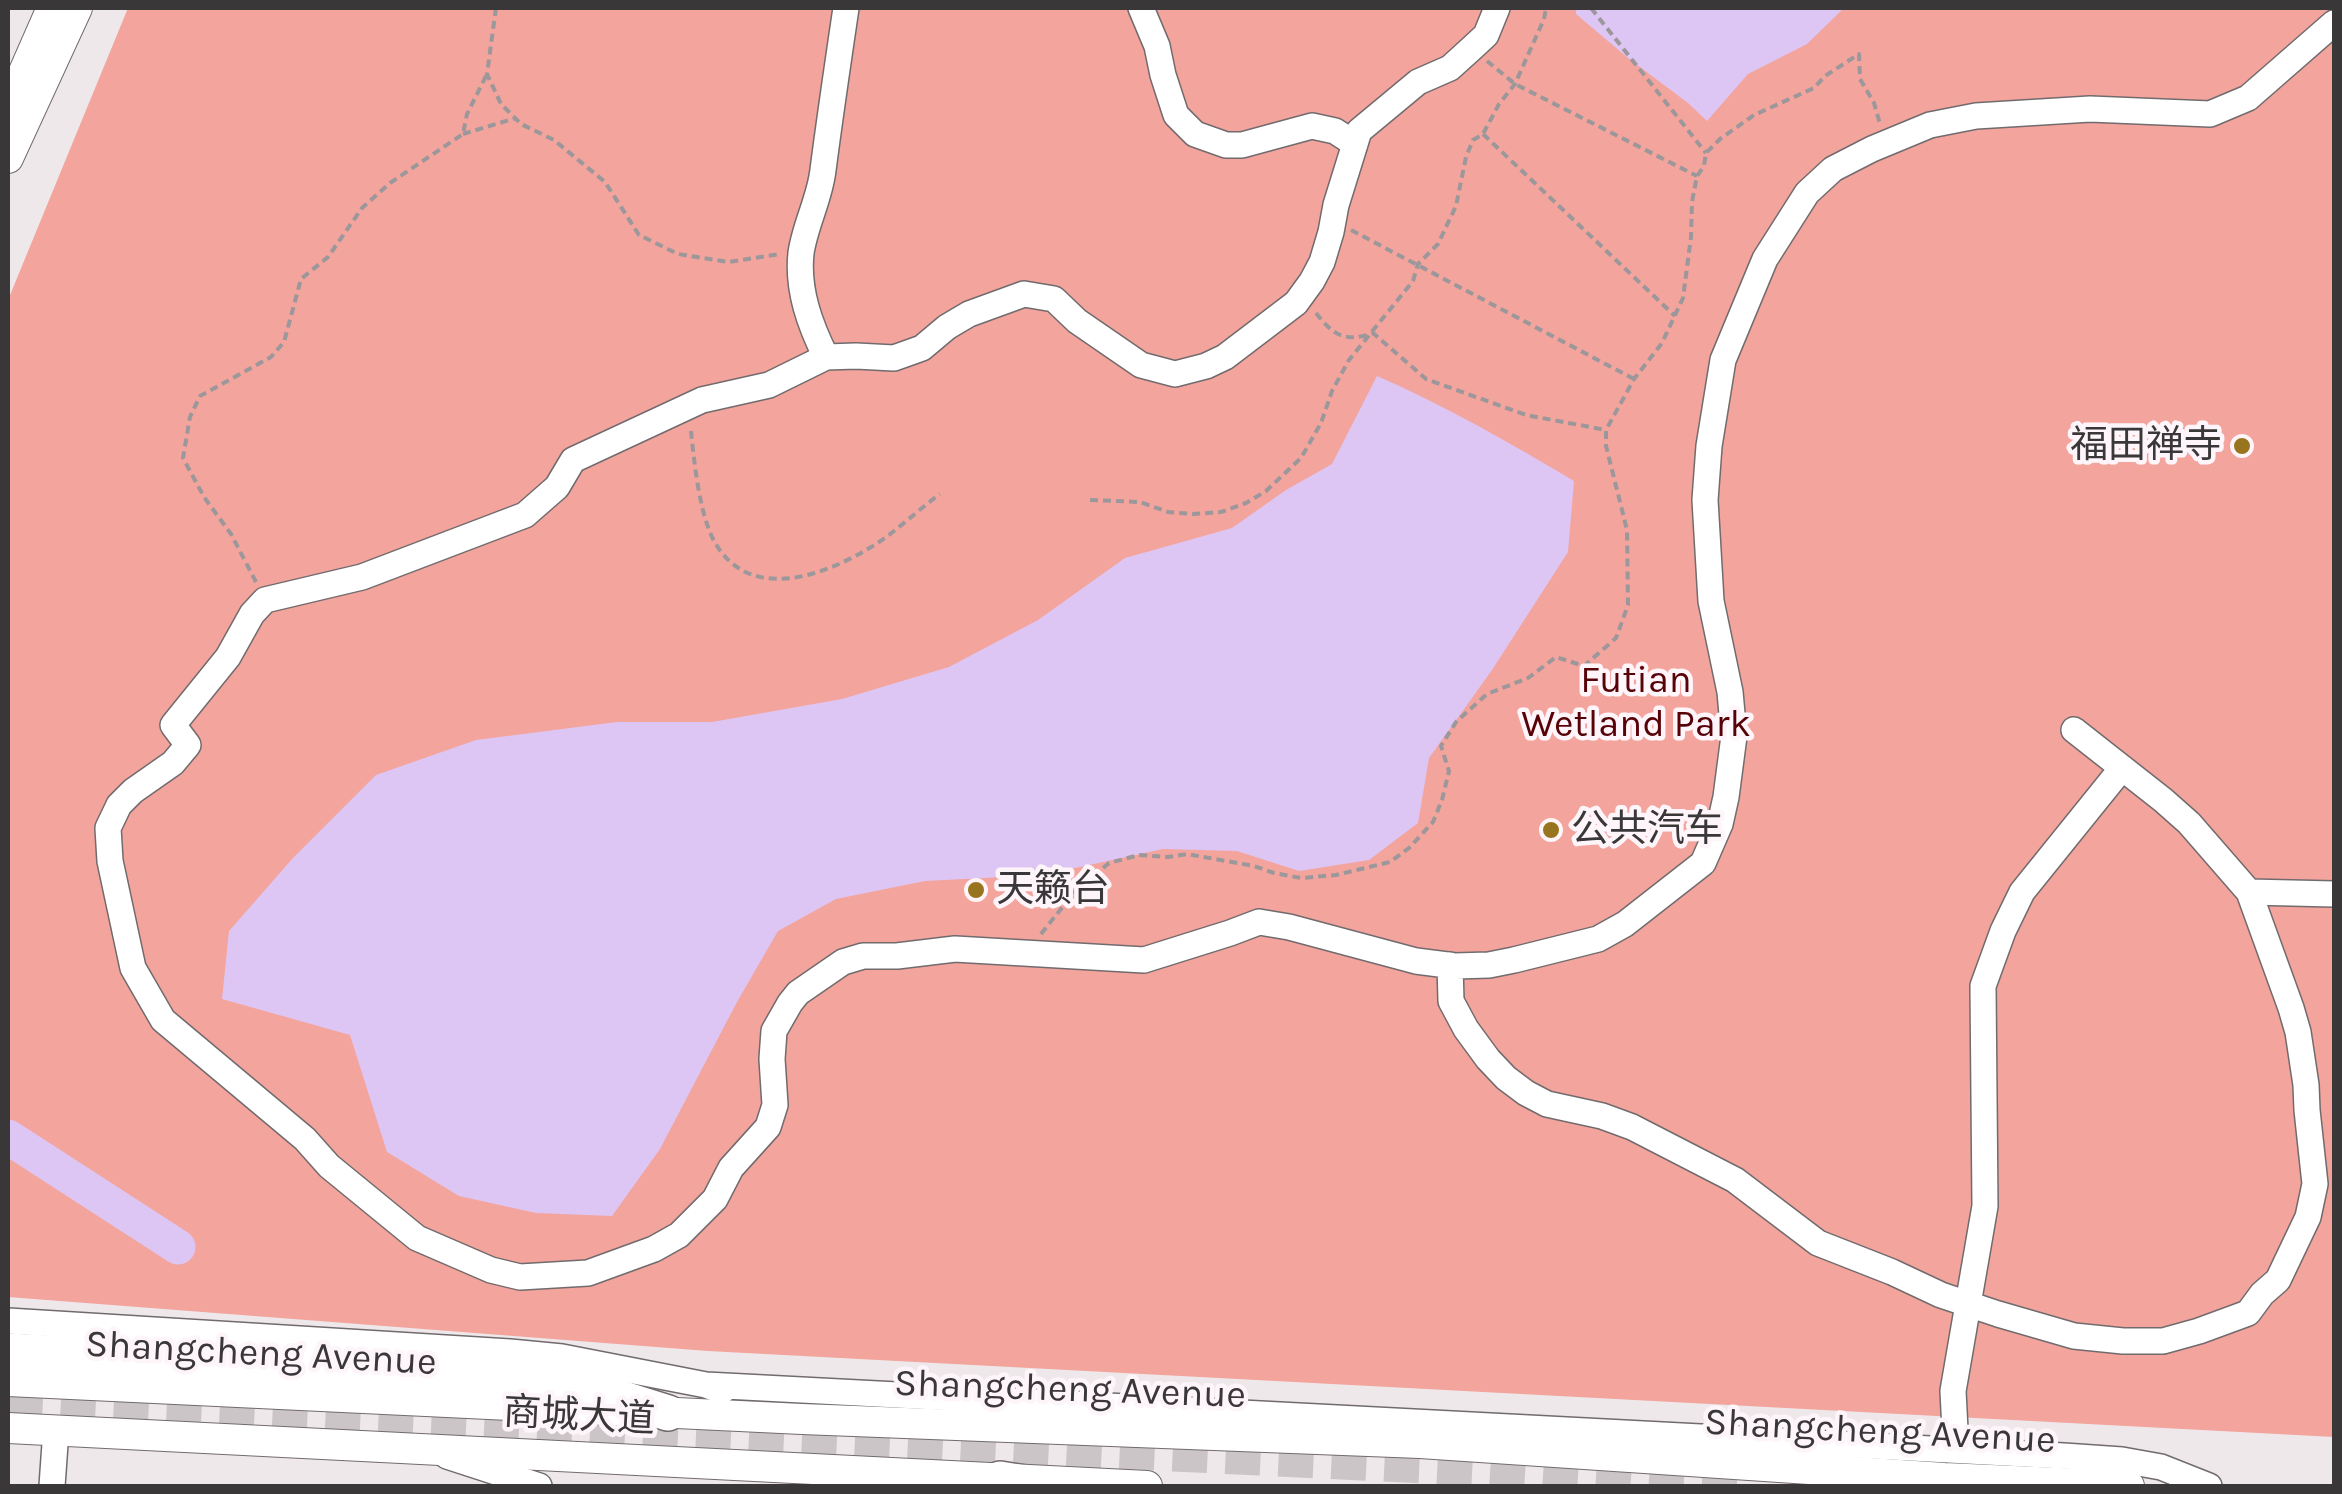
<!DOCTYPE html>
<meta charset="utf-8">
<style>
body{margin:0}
#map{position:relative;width:2342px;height:1494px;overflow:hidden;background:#efe8eb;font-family:Karla,sans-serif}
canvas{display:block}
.frame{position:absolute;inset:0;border:10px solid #3a3739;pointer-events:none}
</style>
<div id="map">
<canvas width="2342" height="1494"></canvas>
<div class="frame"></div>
</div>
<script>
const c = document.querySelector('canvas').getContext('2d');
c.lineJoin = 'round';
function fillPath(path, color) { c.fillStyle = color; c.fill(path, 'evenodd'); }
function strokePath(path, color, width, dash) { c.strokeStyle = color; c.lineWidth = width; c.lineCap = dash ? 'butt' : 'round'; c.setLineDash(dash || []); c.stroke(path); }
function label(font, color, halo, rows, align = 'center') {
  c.font = font + ' Karla,"Noto Sans SC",sans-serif'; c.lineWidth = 9; c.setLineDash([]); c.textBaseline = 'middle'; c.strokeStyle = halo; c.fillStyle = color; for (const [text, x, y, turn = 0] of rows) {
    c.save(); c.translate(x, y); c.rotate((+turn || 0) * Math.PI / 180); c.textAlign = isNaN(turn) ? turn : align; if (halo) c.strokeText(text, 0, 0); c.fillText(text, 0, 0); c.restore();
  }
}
fillPath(new Path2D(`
 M128,8h2206v1429l-1626,-86 -700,-54v-997z`), '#f3a49c');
fillPath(new Path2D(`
 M1576,8h268l-37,36 -59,30 -41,47 -19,-18 -60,-45 -52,-44z
 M1377,376c69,30 133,67 197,105l-6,71 -76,118 -63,88 -11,65 -49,37 -70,11 -62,-20 -74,-2 -120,26 -118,6 -89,18 -58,32 -41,71 -77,147 -48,67 -76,-3 -77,-17 -72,-44 -37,-117 -128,-36 7,-68 64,-73 83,-83 100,-35 141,-18h95l130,-23 107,-32 89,-47 87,-62 107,-30 54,-38 46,-26z`), '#dec6f4');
strokePath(new Path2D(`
 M8,1137l170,110`), '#dec6f4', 35);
strokePath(new Path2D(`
 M8,1398l1479,71 263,17`), '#cbc5c7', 35, [35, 18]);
const minor = new Path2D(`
 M1141,8l16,38 6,29 13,40 19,19 31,11h16l70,-19 23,5 20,13
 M1497,8l-11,27 -14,13 -22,20 -32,14 -59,49 -23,74 -5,27 -9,30 -10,19 -16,22 -71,54 -19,9 -31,8 -34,-9 -64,-44 -23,-22 -30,-5 -55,20 -22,13 -25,21 -28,10 -38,-2 -30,1 -57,28 -67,15 -129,60 -16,27 -32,28 -163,62 -97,23 -13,14 -24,43 -55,68 15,20 -15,18 -40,28 -14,14 -11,23 2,33 23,107 30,52 142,119 24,27 88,72 74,32 29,7 68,-4 66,-24 25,-14 36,-36 16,-31 37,-41 7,-22 -3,-46 2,-28 16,-28 8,-10 45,-31 20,-6h34l58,-7 189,11 86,-27 29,-11 30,5 127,34 39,5 34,-1 25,-5 84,-21 27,-15 78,-61 17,-39 6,-27 8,-61 -4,-44 -19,-91 -6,-101 4,-54 14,-86 42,-101 42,-66 26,-24 39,-20 58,-24 46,-9 114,-7 120,5 38,-16 86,-75
 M826,357c-16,-32 -29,-67 -25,-104 4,-28 19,-55 22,-83 7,-54 15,-108 23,-162
 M2074,730l89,70 26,23 60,69 85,2
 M1450,965l1,36 15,28 22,30 18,19 20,15 21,11 55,12 30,11 103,53 83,63 74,29 49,23 57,19 76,22 49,5h40l36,-10 49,-18 14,-19 16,-14 30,-63 7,-33 -8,-74 -1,-25 -8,-53 -7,-24 -42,-116
 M8,1321l502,31 52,5 144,28 16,6
 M706,1385l1358,71 58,4 39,7 48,19
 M1956,1449l-3,-58 32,-185 -2,-220 20,-55 19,-39 100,-124
 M447,1456l92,30
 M52,1486l4,-56`);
const major = new Path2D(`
 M8,108l44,-100
 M8,158l69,-150
 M8,1381l794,38 618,24 524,35 185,8
 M8,1428l1139,58`);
const highway = new Path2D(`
 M8,1351l266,13 265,16 62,12 67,21
 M1000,1479l43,7`);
strokePath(minor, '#716b6e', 28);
strokePath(major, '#716b6e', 32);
strokePath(highway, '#716b6e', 38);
strokePath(new Path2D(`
 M496,8l-9,66 14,30 20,20 33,16 51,42 34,53 39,19 50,8 52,-8
 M1591,8l115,145
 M1487,61l28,23 182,92
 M463,134l53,-16
 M1483,134l192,182
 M1351,230l283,149
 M1316,313c17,22 29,30 57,20l53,46 100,36 80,15
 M691,431c3,30 8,78 21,106 32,65 105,42 154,13 27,-15 49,-38 74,-56
 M1090,500l50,2 28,10 25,2 28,-2 25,-9 20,-12 35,-33 20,-35 11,-32 17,-31 64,-79 5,-17 20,-20 18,-38 10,-49 7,-17 10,-6 16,-30 16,-20 29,-65 2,-11
 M256,582l-25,-48 -27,-37 -21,-39 7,-41 10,-21 71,-39 13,-15 17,-63 27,-22 34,-49 28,-25 73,-49 4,-20 20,-40
 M1041,934l31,-39 37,-32 30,-8 29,2 19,-3 67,12 20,7 27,5 35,-3 54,-13 19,-14 24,-26 9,-22 7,-29 -8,-25 15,-24 31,-28 41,-16 28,-21 28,9 32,-28 12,-33 -1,-75 -21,-84v-16l28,-51 28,-36 21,-45 8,-61 1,-35 5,-26 7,-10 2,-13 14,-14 34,-24 60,-27 11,-12 34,-22 1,25 14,24 6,21`), '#9c979a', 4, [8, 5]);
strokePath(minor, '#fff', 25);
strokePath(major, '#fff', 30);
strokePath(highway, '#fff', 35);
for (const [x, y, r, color] of [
 [2242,446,10,"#98741e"],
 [1551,830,10,"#98741e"],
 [976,890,10,"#98741e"]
]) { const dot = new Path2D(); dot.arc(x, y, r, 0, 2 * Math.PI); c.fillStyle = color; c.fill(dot); strokePath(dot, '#fdf5f9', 4); }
label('38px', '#3a3739', '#fdf5f9', [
 ["福田禅寺",2222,446,"right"],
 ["公共汽车",1571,830],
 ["天籁台",996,890]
], 'left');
label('38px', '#570207', '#fdf5f9', [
 ["Futian",1636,681],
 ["Wetland Park",1636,725]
]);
label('38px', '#3a3739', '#fdf5f9', [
 ["Shangcheng Avenue",261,1354,3],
 ["Shangcheng Avenue",1070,1390,2],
 ["商城大道",579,1417,3],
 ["Shangcheng Avenue",1880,1432,3]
]);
</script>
